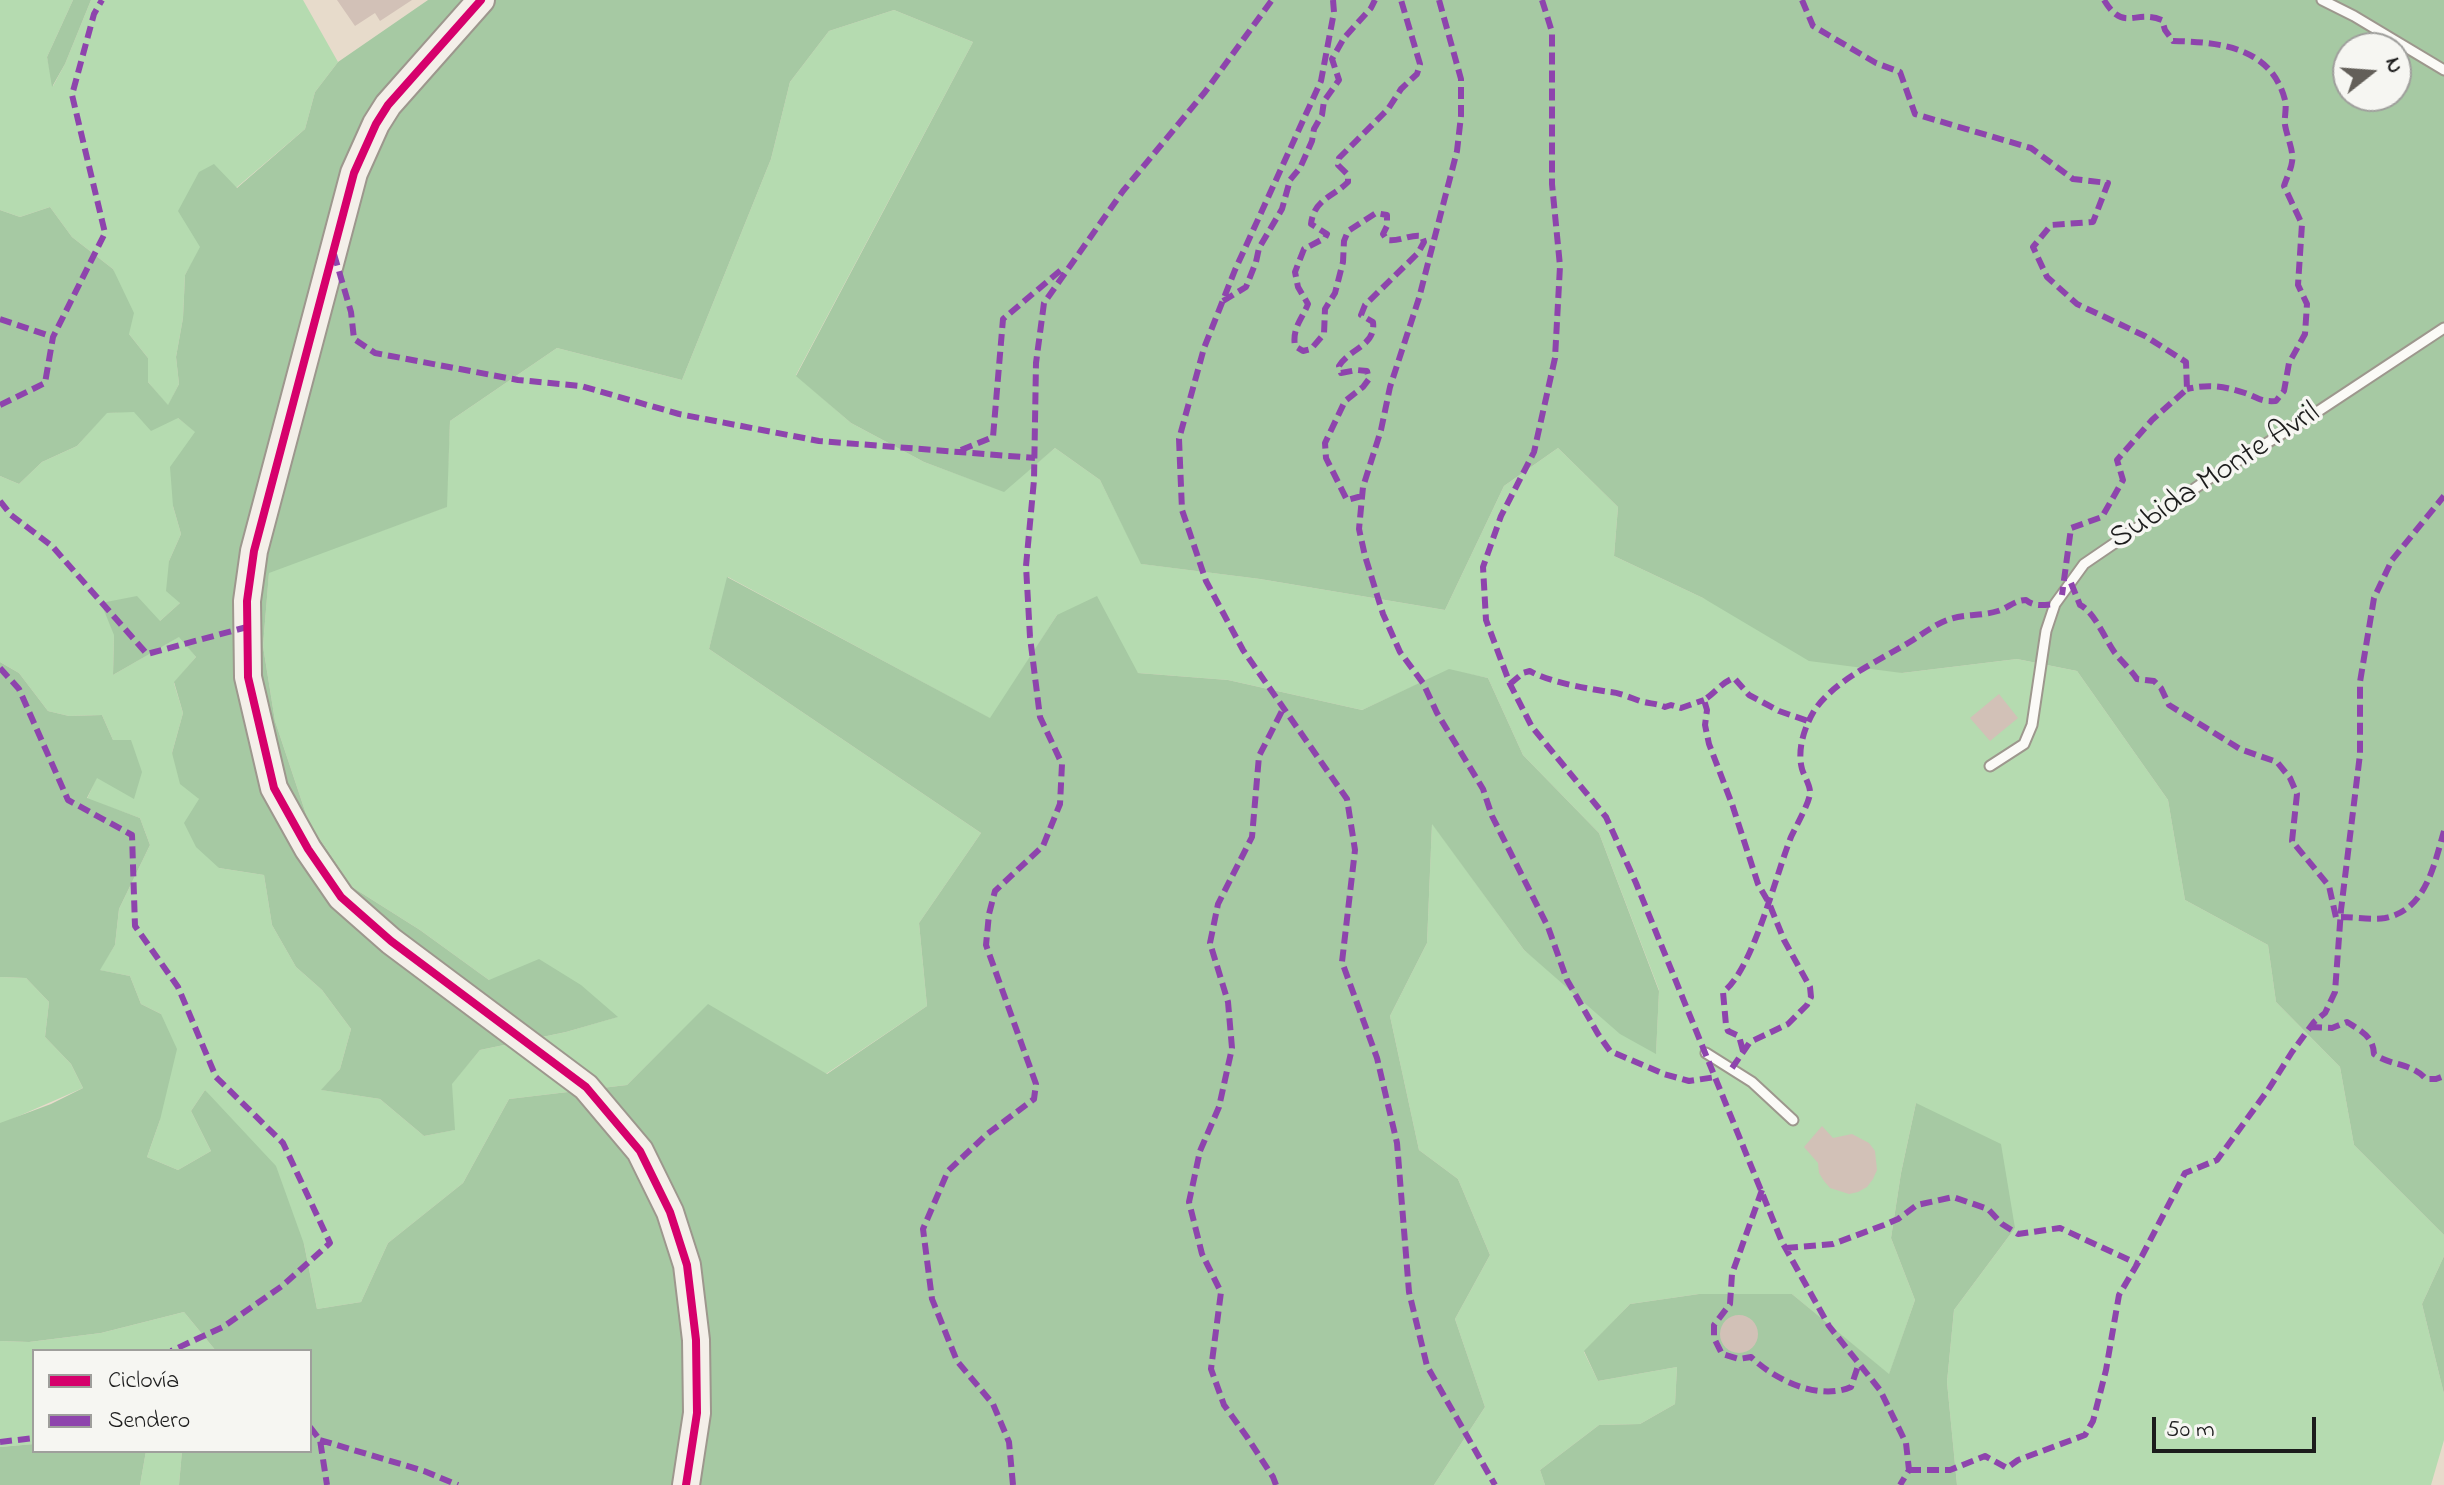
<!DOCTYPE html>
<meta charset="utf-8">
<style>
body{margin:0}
#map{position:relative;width:2444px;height:1485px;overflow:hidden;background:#e7dbcb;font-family:"Indie Flower",sans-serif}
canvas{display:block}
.legend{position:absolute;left:32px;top:1349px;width:280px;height:104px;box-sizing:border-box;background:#f6f6f2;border:2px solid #9f9f9c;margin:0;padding:10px 14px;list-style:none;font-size:24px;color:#1c1c1c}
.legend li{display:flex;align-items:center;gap:16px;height:40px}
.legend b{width:40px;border:2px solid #9f9f9c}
.north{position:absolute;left:2332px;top:32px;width:80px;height:80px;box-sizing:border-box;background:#f6f6f2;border:2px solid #9f9f9c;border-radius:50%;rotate:73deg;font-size:22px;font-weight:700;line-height:32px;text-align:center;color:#1c1c1c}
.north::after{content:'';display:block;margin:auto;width:28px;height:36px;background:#635f59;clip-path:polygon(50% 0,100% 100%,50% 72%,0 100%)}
.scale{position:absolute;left:2152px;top:1417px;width:164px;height:36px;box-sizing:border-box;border:4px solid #1c1c1c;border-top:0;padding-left:10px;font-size:24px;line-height:28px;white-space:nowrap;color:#1c1c1c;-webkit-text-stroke:6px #f6f6f2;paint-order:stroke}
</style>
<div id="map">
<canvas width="2444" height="1485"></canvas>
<ul class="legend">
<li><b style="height:10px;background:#d6006c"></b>Ciclovía</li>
<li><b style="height:10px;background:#8e44ad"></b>Sendero</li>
</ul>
<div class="north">N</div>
<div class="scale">50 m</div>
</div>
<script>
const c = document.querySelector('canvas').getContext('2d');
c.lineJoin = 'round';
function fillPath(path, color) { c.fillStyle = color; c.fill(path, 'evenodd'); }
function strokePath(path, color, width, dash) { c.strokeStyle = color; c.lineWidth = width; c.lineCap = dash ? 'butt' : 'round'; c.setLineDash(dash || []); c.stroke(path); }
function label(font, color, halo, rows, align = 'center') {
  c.font = font + ' "Indie Flower",sans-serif'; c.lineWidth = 7; c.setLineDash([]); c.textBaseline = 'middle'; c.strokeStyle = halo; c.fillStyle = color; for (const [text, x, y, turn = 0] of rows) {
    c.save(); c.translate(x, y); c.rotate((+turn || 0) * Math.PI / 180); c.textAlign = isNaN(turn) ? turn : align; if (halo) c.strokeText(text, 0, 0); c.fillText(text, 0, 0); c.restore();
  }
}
fillPath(new Path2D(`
 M0,0h73l-26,57 6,29 12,-22 26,-64h212l35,62 -23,30 -10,37 -69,59 -51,87 -2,43 -7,39 3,27 -11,22 -20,-24v-24l-19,-24 -16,-65 -41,-32 -22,-30 -30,10 -20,-7z
 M894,10l79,32 -177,333 55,48 73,39 79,29 52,-43 45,32 42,84 118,15 185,31 59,-124 54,-38 60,59 -4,49 89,42 199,75 115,-14 60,12 91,129 17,100 83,45 8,57 64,65 14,78 90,90v21l-22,48 22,90v46l-13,45h-474l-10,-103 7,-72 61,-82 -99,-125 -15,70 -10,65 24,62 -26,75 -97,-81h-93l-69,10 -46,48 14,29 79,-14 -2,37 -35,20 -41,1 -59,45 5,15h-111l51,-78 -30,-88 35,-64 -32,-76 -39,-29 -29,-134 37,-73 5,-120 92,127 132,103 3,-63 -60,-157 -76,-78 -35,-77 -39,-8 -87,40 -134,-30 -90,-7 -81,-58 -66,104 -263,-142 -19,72 272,184 -62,90 8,83 -101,68 -118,-69 -81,80 -118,14 -46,84 -75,60 -27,59 -44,7 -13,-65 -99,-154 -14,21 20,40 -33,19 -31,-13 13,-37 1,-106 -20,-10 -11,-28 -31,-6 16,-25 4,-36 31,-64 -10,-27 -53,-19 26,-59 -11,-25 -33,1 -21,-5 -29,-38 -19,-11v-186l19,8 23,-22 35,-16 29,-33 29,-2 43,7 18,14 -23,74 8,28 -12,27 11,42 -20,18 -46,14 -1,40 67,-39 16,21 -22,26 9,30 -11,40 27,46 20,69 45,7 8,50 24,42 26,23 29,39 -11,40 -18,21 58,9 44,37 30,-6 -3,-46 29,-34 86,-18 51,-15 -128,-37 -69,-50 -68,-43 -43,-64 -34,-102 -12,-75 6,-74 177,-65 4,-86 107,-73 125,32 89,-221 19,-77 39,-51z
 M0,977l26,1 23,24 -4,35 26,27 12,24 -80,35h-3z
 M184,1312l32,39h-182v93l-34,3v-106l29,1 72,-9z
 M146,1451h36l-3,34h-39z`), '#b5dbb0');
fillPath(new Path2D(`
 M73,0h18l-26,64 -13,23 -5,-30z
 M428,0h2016v1235l-90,-90 -14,-78 -64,-65 -8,-57 -83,-45 -17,-100 -91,-129 -60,-12 -115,14 -93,-12 -106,-63 -89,-42 4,-49 -60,-59 -54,38 -59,124 -185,-31 -119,-15 -41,-84 -45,-32 -51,44 -80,-30 -73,-39 -55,-47 177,-334 -79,-32 -65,21 -39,51 -19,77 -89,221 -125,-32 -107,73 -3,86 -178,66 -6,73 12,75 34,102 43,64 68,43 69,50 50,-21 42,26 37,32 -52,15 -86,18 -28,34 3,46 -31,6 -44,-37 -59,-9 19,-21 11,-40 -29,-39 -26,-23 -24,-42 -8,-50 -45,-7 -23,-21 -12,-24 15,-24 -19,-15 -8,-31 11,-40 -9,-31 22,-25 -17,-20 -66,38 1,-40 -13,-32 36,-7 23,25 20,-18 -14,-12 3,-30 12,-27 -8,-28 -3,-39 25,-35 -17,-14 -27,13 -17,-19 -27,1 -30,33 -35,16 -23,22 -19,-8v-266l20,7 30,-10 22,30 41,32 21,44 -5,21 19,24v24l20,23 11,-21 -3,-27 7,-39 2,-43 15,-28 -22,-36 21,-39 15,-8 23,24 68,-59 10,-37 23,-30zM2348,48h48v48h-48z
 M727,577l263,141 67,-103 40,-19 41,77 90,7 134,30 87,-41 39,9 35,77 76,78 60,158 -3,63 -36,-20 -96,-84 -92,-126 -5,119 -37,73 29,134 39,29 32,76 -35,64 30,88 -51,78h-1255l3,-34h128v-100h-94l-32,-39 -83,21 -72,9 -29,-1v-218l51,-19 32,-16 -12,-24 -26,-27 4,-35 -23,-24 -26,-1v-315l19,11 29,38 21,5 33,-1 11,25h18l11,32 -8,27 -37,-21 -10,20 53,20 10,27 -31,64 -4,36 -15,25 30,6 11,28 20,10 16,35 -17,71 -13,37 31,13 33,-19 -20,-40 14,-21 71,76 28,78 13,65 44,-7 27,-59 75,-60 46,-84 118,-14 81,-81 119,70 100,-68 -8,-83 62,-90 -272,-184z
 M1916,1103l85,41 14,84 -61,82 -7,72 10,103h-412l-5,-15 59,-45 41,-1 35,-20 2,-37 -79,14 -14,-30 46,-47 69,-10h93l97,80 26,-74 -24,-62 10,-65z
 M2444,1256v138l-22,-90z
 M34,1444v7h112l-6,34h-140v-38z`), '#a6c9a3');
fillPath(new Path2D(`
 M337,0h75l-32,21 -5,-8 -20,13z
 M1999,694l19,24 -28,23 -20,-23z
 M1822,1126l11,12 19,-4 17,9 6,8 2,19 -4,9 -6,8 -9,5 -9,2 -19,-6 -6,-7 -5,-8 -1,-10 -14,-16z
 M1720 1334a19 19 0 1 1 38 0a19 19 0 1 1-38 0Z`), '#d2c1b7');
const lane = new Path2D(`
 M2322,0l32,16 90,54
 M1990,766l34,-22 8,-19 14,-94 9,-27 29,-40 126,-86 101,-62 133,-88
 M1706,1053l46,29 41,38`);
const secondary = new Path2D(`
 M481,0l-93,105 -12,19 -22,49 -100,378 -7,50 1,76 26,111 34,61 33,48 50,44 195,146 54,64 30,61 17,53 9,75 1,73 -11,72`);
strokePath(lane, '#9d978d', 13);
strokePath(secondary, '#9d978d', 30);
strokePath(lane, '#fbfaf7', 9);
strokePath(secondary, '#f4efe9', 26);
strokePath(new Path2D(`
 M1333,0l1,12 -13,69 -86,189 -31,78 -25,91 3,71 24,71 37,69 104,149 8,51 -13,112 35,96 20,85 12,149 18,74 68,119
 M1439,0l22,79v37l-4,35 -38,147 -29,89 -9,43 -18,57 -4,42 6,27 18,58 17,38 23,31 14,30 46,76 9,27 56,111 19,53 31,54 12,17 54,23 25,7 27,-4
 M1542,0l10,32v152l8,82 -5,92 -21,94 -33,64 -18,51 3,53 24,64 22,43 74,90 30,66 146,359 47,84 51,64 26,53 3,27 -9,15
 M1802,0l11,26 63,37 24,9 15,42 116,34 42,31 35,4 -15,39 -42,3 -18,22 14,30 30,27 68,32 41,26 1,27 -35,31 -35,40 6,20 -21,37 -31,11 -9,67
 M2104,0c20,33 30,9 58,20l3,10 8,11c47,1 98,6 112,59 2,8 -1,17 0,25 2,12 9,26 7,37 -1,8 -6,17 -8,24l18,38 -4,61 9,19 -2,30 -16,29 -5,28 -8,10c-16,1 -17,-3 -31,-8 -21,-7 -37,-9 -58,-4
 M334,254l17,58 3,27 21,14 143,27 63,6 98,28 140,27 216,17
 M1223,301l23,-14 10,-25 3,-14 23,-39 8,-29 10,-12 12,-27 2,-12 8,-14 2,-14 15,-21 -7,-21 12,-21 27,-30 4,-8
 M0,319l53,18
 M0,405l45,-22 8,-46 52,-104 -33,-138 22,-81 8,-14
 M961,450l32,-13 10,-118 58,-49
 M1362,496l-15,4 -21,-42 -1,-15 20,-42 18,-14 6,-8 -2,-8 -10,-1 -16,3 -2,-7c11,-18 37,-20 34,-44l-12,-7 4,-10 53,-52 6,-11 -2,-6c-12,-2 -22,6 -35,4l-4,-6 4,-8v-11l-11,-2 -28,18 -4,10 -1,21 -8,31 -10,16 -1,25 -13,15 -8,2 -8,-5c-3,-18 7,-27 13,-42l-10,-17 -3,-15 9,-23 21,-11 2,-4 -16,-10c3,-25 22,-27 37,-42v-7l-10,-10 1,-7 49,-49 13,-20 16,-15 3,-10 -19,-64
 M0,501l11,14 41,31 95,108 100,-27
 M2071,583l9,22c14,6 26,36 35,48 7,9 16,17 22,26l17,2 7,7 8,17 71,44 37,13 13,16 7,16 -5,47 37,45 8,36
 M0,668l19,21 49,111 64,35 3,91 43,61 38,90 67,66 47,100 -48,43 -59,41 -52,24
 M1510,684l13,-11 7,-2c18,11 59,18 80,21 11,1 21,6 30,9 10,3 16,2 25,6l6,-2 10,3 23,-8
 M2341,917c14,0 31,3 44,1 41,-8 49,-53 59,-87
 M2310,1027l22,1 15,-6c14,9 26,14 27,32 17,12 38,9 52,25h10l8,-3
 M1743,1051l-4,-15 -11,-5 -2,-6 -3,-33c30,-22 53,-118 68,-155 4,-9 20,-37 19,-45 0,-7 -6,-16 -8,-23 -5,-19 2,-41 12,-58 21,-32 67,-51 99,-71 12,-8 23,-16 37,-21 15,-5 32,-3 48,-8 10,-3 17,-11 28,-11 8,7 18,5 29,4
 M1732,1068l18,-26 38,-18 19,-19 4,-8 -1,-10 -26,-47 -15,-37 -11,-19 -26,-80 -23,-60 -4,-19 2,-15 -3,-10c11,-7 18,-18 30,-22l15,17 30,16 29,10
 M1762,1190l-30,84 -2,30 -16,21v13l8,16 17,5 12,-2c24,23 68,44 100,30l8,-24
 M1786,1248l47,-4 51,-19 14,-6 19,-14 36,-8 35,12 14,15 16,10 42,-6 78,36
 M310,1427l10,13 7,45
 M320,1440l104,31 34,14
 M0,1442l34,-4
 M1909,1470h41l35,-14 22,12 11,-8 67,-25 8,-14 13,-51 13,-75 23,-39 43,-83 32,-13 51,-70 24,-38 22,-30 11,-9 10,-21 6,-82 19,-156v-72l14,-84 18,-38 52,-64
 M1013,1485l-4,-43 -16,-38 -36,-43 -25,-62 -9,-70 25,-58 38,-36 48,-36 2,-15 -50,-139 3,-31 6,-23 48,-45 17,-42 2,-40 -22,-47 -10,-80 -4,-71 8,-86 2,-117 8,-60 79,-112 82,-99 67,-92
 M1276,1485l-3,-8 -26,-40 -23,-32 -13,-36 10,-77 -19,-38 -13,-52 11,-51 19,-44 13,-59 -4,-46 -18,-59 8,-39 34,-67 7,-81 25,-49`), '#8e44ad', 6, [12, 6]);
strokePath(new Path2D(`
 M481,0l-93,105 -12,19 -22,49 -100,378 -7,50 1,76 26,111 34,61 33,48 50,44 195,146 54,64 30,61 17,53 9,75 1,73 -11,72`), '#d6006c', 8);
label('32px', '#1c1c1c', '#f6f6f2', [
 ["Subida Monte Avril",2216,478,-33]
]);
</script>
